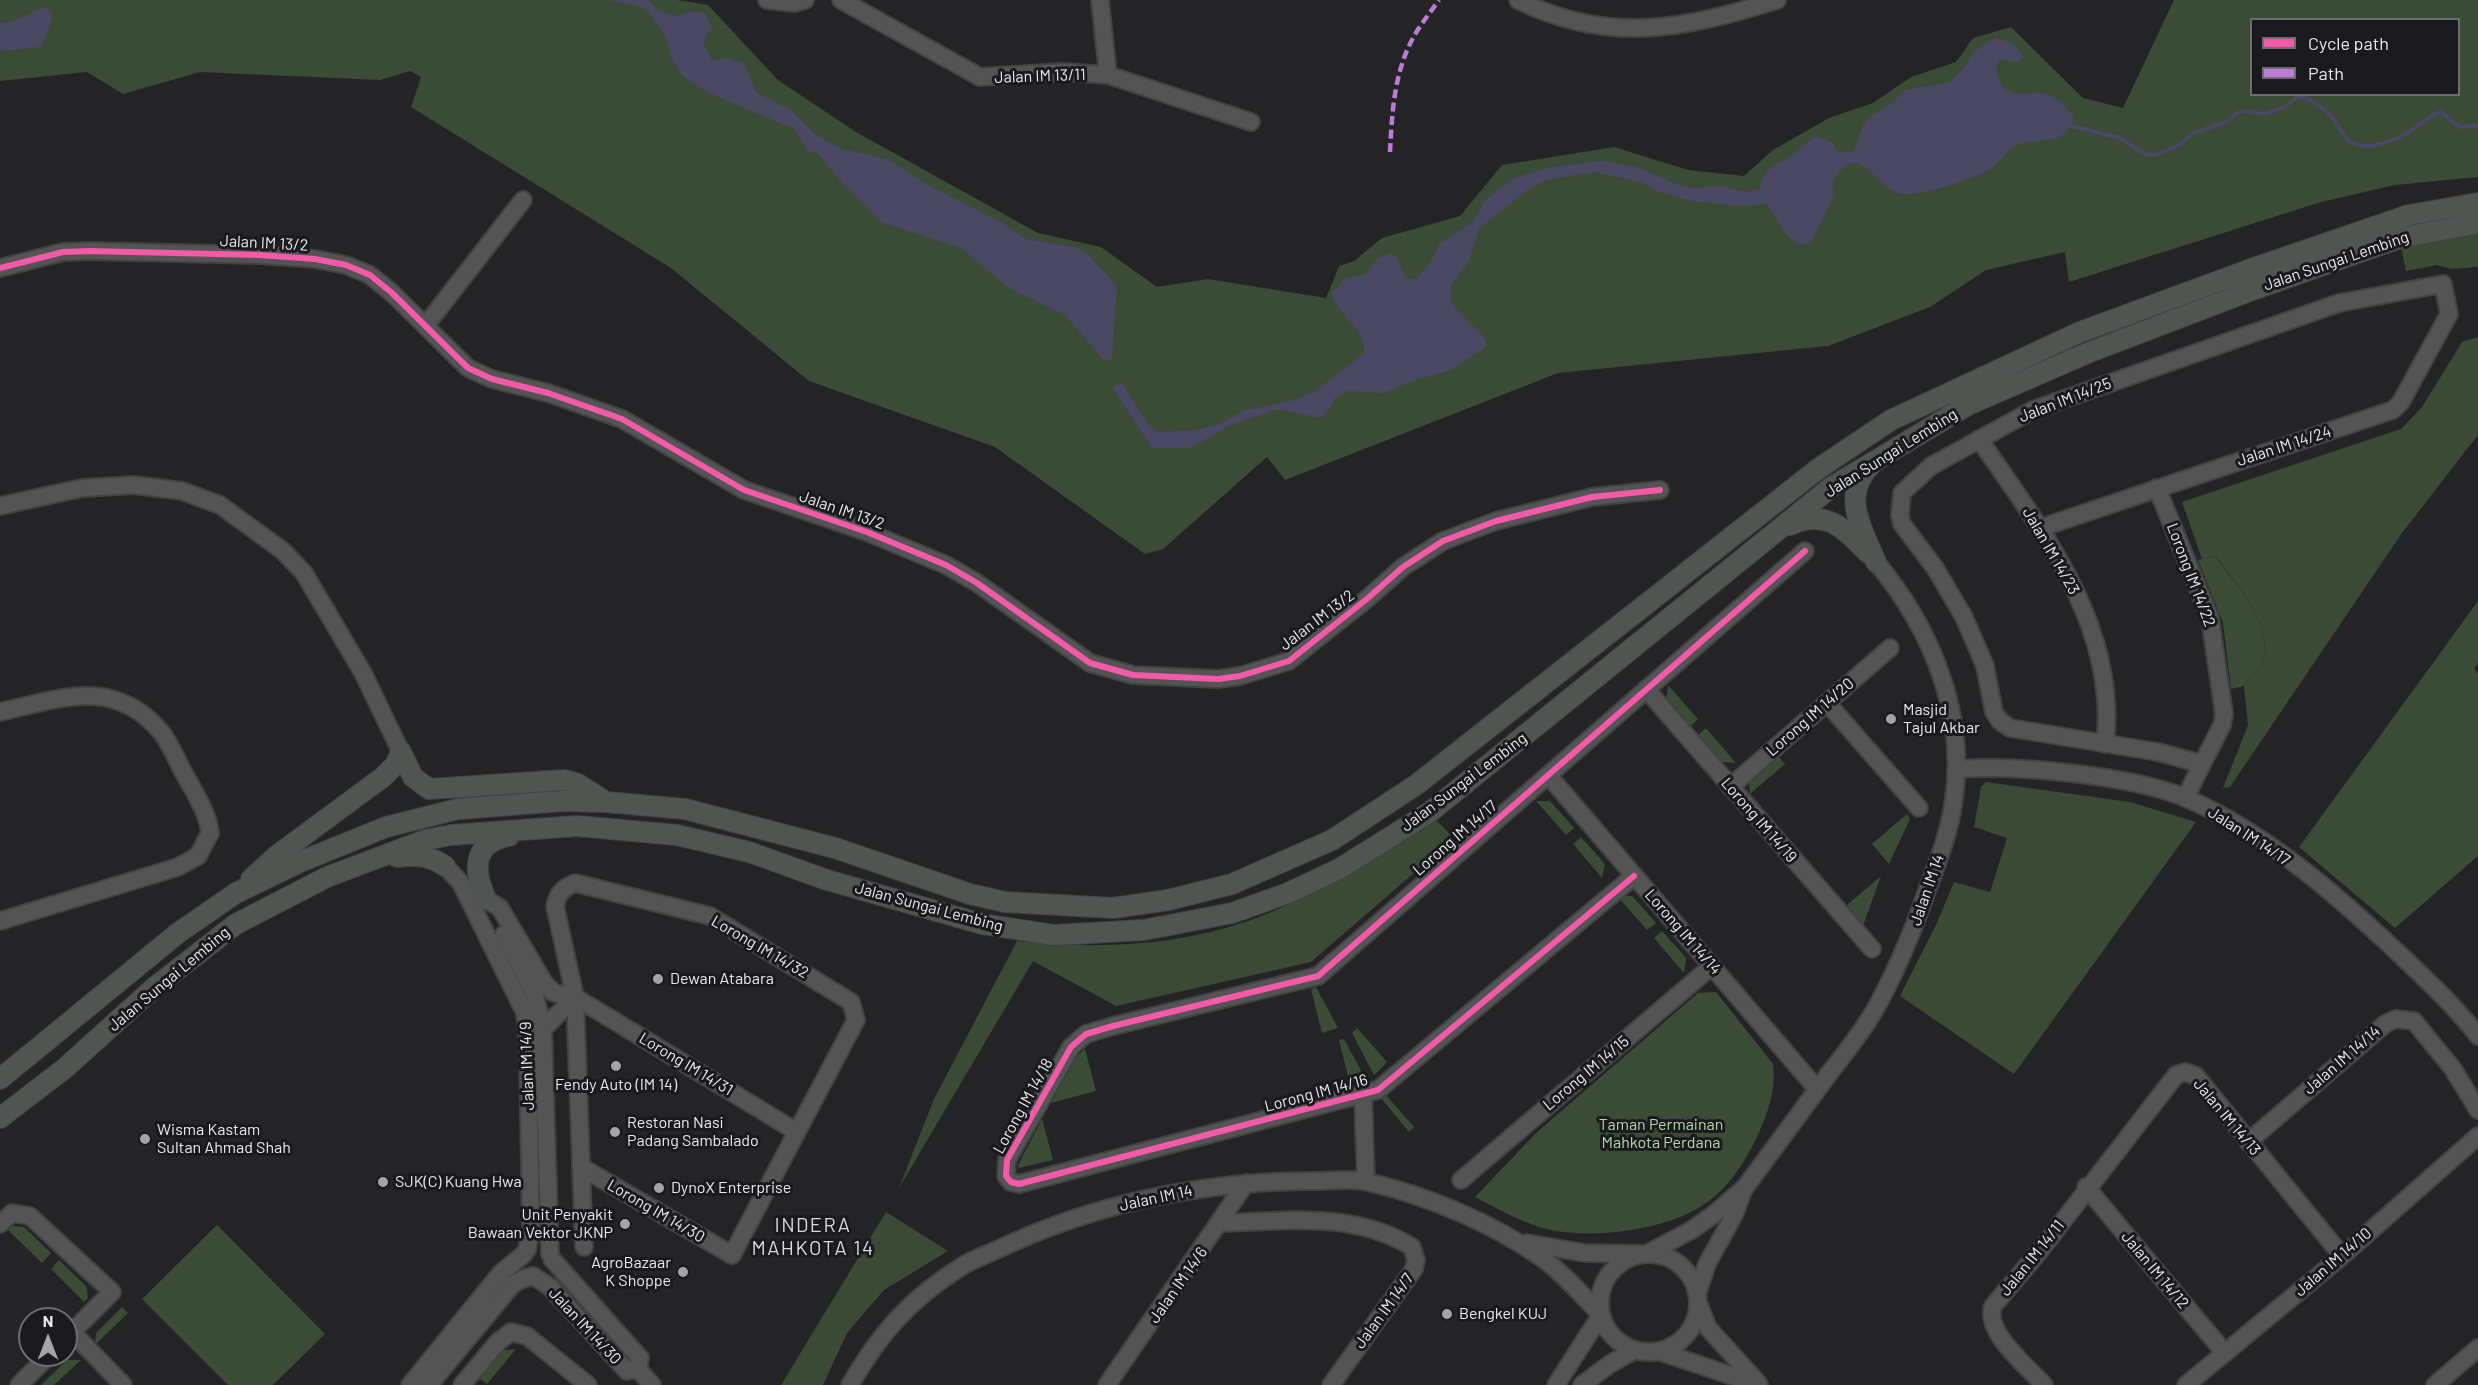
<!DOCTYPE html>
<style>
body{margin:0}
#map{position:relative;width:2478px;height:1385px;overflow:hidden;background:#242426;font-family:Barlow,sans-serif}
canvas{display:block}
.legend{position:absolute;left:2250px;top:18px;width:210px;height:78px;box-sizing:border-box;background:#1a1a1e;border:2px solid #6d6d70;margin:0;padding:8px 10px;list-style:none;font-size:18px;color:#e9e9ec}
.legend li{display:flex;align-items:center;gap:12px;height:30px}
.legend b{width:30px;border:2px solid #6d6d70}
.north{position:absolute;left:18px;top:1307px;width:60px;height:60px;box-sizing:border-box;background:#1a1a1e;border:2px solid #6d6d70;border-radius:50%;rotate:0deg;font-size:16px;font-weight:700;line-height:24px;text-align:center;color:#e9e9ec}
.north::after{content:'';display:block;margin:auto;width:21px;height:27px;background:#a4a4a7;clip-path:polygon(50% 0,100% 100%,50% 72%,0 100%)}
</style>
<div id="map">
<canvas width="2478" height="1385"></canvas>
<ul class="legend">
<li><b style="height:8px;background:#f35aa7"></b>Cycle path</li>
<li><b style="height:8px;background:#bd7bd9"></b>Path</li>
</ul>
<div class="north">N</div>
</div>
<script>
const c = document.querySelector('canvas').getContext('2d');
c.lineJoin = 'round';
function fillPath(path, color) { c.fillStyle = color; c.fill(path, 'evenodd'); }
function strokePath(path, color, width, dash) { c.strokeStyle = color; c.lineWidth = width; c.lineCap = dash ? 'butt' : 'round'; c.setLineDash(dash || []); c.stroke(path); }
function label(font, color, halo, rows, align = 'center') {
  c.font = font + ' Barlow,sans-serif'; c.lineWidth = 6; c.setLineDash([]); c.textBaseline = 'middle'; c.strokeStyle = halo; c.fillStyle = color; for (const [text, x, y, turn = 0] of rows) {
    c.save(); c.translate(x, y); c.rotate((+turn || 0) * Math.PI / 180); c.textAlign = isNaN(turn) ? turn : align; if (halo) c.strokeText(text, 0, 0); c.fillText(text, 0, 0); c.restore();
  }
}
fillPath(new Path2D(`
 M0,0h677l31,5 70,75 78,52 182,101 63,14 56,40 51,-8 118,19 13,-32 15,-5 28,-23 78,-22 42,-51 112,-18 74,23 56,6 29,-26 56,-32 44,-15 38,-26 45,-15 17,-24 38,-11 72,71 40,10 51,-108h304v177l-83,8 -74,17 -252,80 -4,-30 -79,18 -56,37 -102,39 -270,27 -273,107 -18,-23 -104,92 -18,5 -150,-107 -186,-66 -138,-113 -260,-161 10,-30 -11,-6 -30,9 -180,-8 -77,22 -36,-22 -87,9zM2252,20h206v74h-206z
 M2215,556c20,28 58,66 48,104 -3,9 -13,19 -19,26l-13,3 -8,-66 -25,-63z
 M2478,601v62l-4,6 4,4v183l-83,72 -96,-81z
 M1668,685l30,34 -8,8 -24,-27z
 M1706,728l30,35 -15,-1 -24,-26z
 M1779,757l6,7 -35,30 -1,-12z
 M1536,801h14l24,27 -8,7z
 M1907,814l3,5 -21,45 -17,-20z
 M1581,837l24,27 -3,14 -29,-34z
 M1881,876l-18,50 -17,-20z
 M1617,896h15l24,27 -9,7z
 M1662,931l24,27 -2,15 -30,-35z
 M1316,987l22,41 -16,5 -11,-44z
 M1716,992l57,72c4,29 -8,57 -21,83 -11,21 -26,42 -46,56 -37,27 -111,36 -155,27 -27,-6 -51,-20 -76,-33l61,-64 162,-140z
 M1357,1028l30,34 -13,13 -22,-42z
 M1344,1039l22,41 -16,4 -11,-44z
 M1085,1049l11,42 -45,12 25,-46z
 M1384,1093l30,34 -5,5 -29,-35z
 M1042,1119l11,41 -34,8 -1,-3z
 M217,1225l108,109 -52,51h-45l-86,-86z
 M13,1226l11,1 27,26 -9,10 -34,-33z
 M59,1260l27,26 2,12 -4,4 -33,-33z
 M122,1307l6,6 -33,32 1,-12z
 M516,1349l-29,35 -9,-7 22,-26z
 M67,1360h14l-27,25h-13z`), '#3a4b36');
fillPath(new Path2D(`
 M2478,233v34l-27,2 -14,-4 -31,6 -5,-23z
 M2478,337v98l-76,98 -172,254 -7,1 25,-63 -4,-39c6,-7 16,-17 19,-26 10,-38 -28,-76 -47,-104l-14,3 -20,-57 219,-73 21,-22 40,-65z
 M1986,782l144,20 66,20 -182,252 -114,-78 36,-71 18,-43 36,10 17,-54 -33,-11 7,-40z
 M1437,821l13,13 2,6 -141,122 -195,44 -83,-45 -134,227 35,-89 83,-158c77,8 156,6 231,-20 33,-11 64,-29 95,-45 26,-13 71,-50 94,-55z
 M886,1212l62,39 -64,39 -37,43 -24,52h-42z`), '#3a4a35');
fillPath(new Path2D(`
 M607,0h40l12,11 18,5 13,-5 15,2 7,14 -9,16 9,17 16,-2 16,5 12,29 36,19 23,23 27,15 45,10 41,26 75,38 23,16 49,8 11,5 31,34 -5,73 -5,2 -4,-2 -38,-44 -56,-27 -48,-40 -80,-26 -38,-38 -25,-30 -10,-3 -14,-22 -87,-37 -24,-15 -11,-17 -7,-25 -19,-25 -9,-5z
 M47,7l6,8 -11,32 -42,4v-28c18,-1 30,-12 47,-16z
 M1995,38c14,3 21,5 28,18l-5,6 -17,-3 -5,7c7,46 36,17 58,31 7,4 14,13 20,19 -8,35 -38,18 -60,31 -10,6 -16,19 -27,24 -19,10 -63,24 -84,23 -28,-3 -47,-62 -71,-9l2,11 -23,46 -12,3 -13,-11 -19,-30 -28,2 -47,-5 -33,-9 -18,-10 -48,-10 -47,8 -20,11 -47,38 -10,32 -17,23 -1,16 5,9 28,28 3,9 -38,25 -34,9 -32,13 -35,-2 -13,7 -4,9 -11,11 -42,-9 -45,15 -43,24h-38l-40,-61 10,-4 27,42 10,7 37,-2 23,-6 24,-13 55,-12 18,-8 48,-38c3,-25 -26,-36 -32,-59l13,-16 20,-3 13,-17 12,-5c14,6 9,19 18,26h8l14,-16 9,-19 34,-22 12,-22 29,-22 37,-11 51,-6 35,6 36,16 19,5 28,-2 27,6 13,-3c2,-24 20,-24 36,-37 7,-6 12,-11 20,-16l17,7 4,8 11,1 6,-2 9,-25 7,-8 20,-13 15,-14 45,-8 16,-17 7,-13z`), '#4b4863');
strokePath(new Path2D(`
 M2072,126l48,12 24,16 11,1 24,-10 12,-11 35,-12 11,-9 9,-2 18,3 19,-6 16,-12c10,3 20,9 28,16 18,17 15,39 49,33 13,-2 31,-11 42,-19 9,-6 12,-11 23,-14l18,15 19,-2`), '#4b4863', 4);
const minor = new Path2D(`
 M767,0l27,3 11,-3
 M841,0l139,77 83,-5 45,3 143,47
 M1100,0l8,75
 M1518,0c91,45 167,29 259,0
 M0,268l63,-16 26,-1 171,4 55,4 31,6 24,10 22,18 76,75 24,11 56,14 74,26 122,71 123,42 79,33 31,18 113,80 43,12 85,4 22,-3 49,-15 79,-63 35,-31 40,-26 53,-20 96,-24 68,-7
 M426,325l97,-125
 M1979,439c62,90 140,188 126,305
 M2157,488l53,130 14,96 -2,11 -37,73
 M0,506l82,-18 52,-3 48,6 38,14 63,46 21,22 59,100 38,79
 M2040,528l353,-118 8,-8 48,-88 -6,-30 -104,19 -306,107 -102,56 -29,27 -2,22 2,9 33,44 29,49 21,49 9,46 6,9 10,7 148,24 44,12
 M1646,689l226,260
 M1827,703l92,105
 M0,712c61,-14 115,-36 162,21 8,11 14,25 20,37 10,18 26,42 28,63l-12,23 -20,11 -178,54
 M1957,769c61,-4 173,6 229,29 85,37 160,105 226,168 23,22 46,44 66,70
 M1548,775l269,314
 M1730,787l160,-139
 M445,866l16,17 64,130 3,34 3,183 -4,20
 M1634,876l-256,214 -359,94 -8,-2 -5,-6 1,-16 64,-113 15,-13 27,-8 205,-50 487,-425
 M486,899l14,9 45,76 9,9 21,4 222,135
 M504,934l31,62 8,33 7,225
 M543,1029l32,-32
 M1363,1094l3,88
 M2248,1142l137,-118 11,-5 18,2 39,48 25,41
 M581,1167l151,88 124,-235 -5,-18 -141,-86 -135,-33c-12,5 -17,10 -20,23l20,91 9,250
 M1461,1180l251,-214
 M2086,1187l138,165
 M1221,1223c65,-2 133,-12 191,24l4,13 -2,9 -83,116
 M0,1224l12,-11 18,3 82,76 -46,46
 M1527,1243l57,10 62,1 44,-23 23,-16 30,-26
 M1600 1303a49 49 0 1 1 98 0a49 49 0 1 1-98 0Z
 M552,1259l88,99 -2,11
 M1697,1294l10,-30 27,-49 10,-26c28,-38 56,-76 84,-114 15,-20 32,-40 45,-62 23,-40 40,-82 55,-125 10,-27 21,-55 25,-83 15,-88 -21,-176 -77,-243
 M1699,1305l9,23 50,55
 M72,1332l51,53
 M1658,1351l101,34
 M638,1369l14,16
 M19,1385l30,-30
 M410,1385l90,-111 24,-20
 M429,1385l83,-100 10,-6 11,-3 16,10 78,85 11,-2
 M462,1385l36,-43 13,-10 16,4 61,49
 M850,1385c29,-51 61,-87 111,-118 12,-8 27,-13 40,-19 97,-46 206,-67 313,-67 17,0 38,-3 54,1 60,14 124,41 174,76 22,16 40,37 59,57l-45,70
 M1107,1385l139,-202
 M1582,1385l28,-21 25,-14
 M2044,1385c-17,-19 -60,-53 -51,-79l46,-54 137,-177 9,-3 11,4 146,180
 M2186,1385l156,-129 136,-120
 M2435,1385l43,-37`);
const major = new Path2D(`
 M1871,465c-31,30 -9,64 5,97
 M1790,525c37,-17 54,4 78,28
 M401,752l12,25 16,12 136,-9 13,4 28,18
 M397,857c18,-2 32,-2 48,9
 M251,879l25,-23 107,-79 12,-12 6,-13
 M486,899c-13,-29 -14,-56 23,-63
 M0,1079l178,-146 58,-40 64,-31 86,-35 72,-18 104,-8 44,1 79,7 150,39 135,46 35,8 108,6 55,-8 64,-16 100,-44 84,-55 402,-316 73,-49 189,-88 171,-63 158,-54 69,-12
 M0,1118l64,-49 91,-82 81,-63 91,-47 98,-37 26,-5 126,-9 100,9 72,17 78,28 155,44 72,11 90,-5 88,-17 56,-20 51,-24 91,-57 400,-324 138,-83 122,-53 165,-63 145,-51 78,-15`);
strokePath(minor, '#424143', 20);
strokePath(major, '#424143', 22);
strokePath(minor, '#545455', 16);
strokePath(major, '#515551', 20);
strokePath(new Path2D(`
 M1390,152c2,-39 4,-79 23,-114 7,-13 17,-25 26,-38`), '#bd7bd9', 4.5, [9, 4.5]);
strokePath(new Path2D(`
 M0,268l63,-16 26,-1 171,4 55,4 31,6 24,10 22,18 76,75 24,11 56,14 74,26 122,71 123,42 79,33 31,18 113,80 43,12 85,4 22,-3 49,-15 79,-63 35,-31 40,-26 53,-20 96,-24 68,-7
 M1634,876l-256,214 -359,94 -8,-2 -5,-6 1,-16 64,-113 15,-13 27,-8 205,-50 487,-425`), '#f35aa7', 6);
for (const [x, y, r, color] of [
 [1891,719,6,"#a4a4a7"],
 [658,979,6,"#a4a4a7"],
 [616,1066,6,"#a4a4a7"],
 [615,1132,6,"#a4a4a7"],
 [145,1139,6,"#a4a4a7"],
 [383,1182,6,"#a4a4a7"],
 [659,1188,6,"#a4a4a7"],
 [625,1224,6,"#a4a4a7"],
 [683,1272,6,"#a4a4a7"],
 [1447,1314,6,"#a4a4a7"]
]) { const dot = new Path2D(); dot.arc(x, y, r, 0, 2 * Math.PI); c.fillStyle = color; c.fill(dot); strokePath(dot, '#1a1a1e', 2); }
label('16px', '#e9e9ec', '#1a1a1e', [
 ["Jalan IM 13/11",1040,76,-2],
 ["Jalan IM 13/2",264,243,3],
 ["Jalan Sungai Lembing",2336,261,-19],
 ["Jalan IM 14/25",2065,400,-21],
 ["Jalan IM 14/24",2284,446,-18],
 ["Jalan Sungai Lembing",1891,453,-32],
 ["Jalan IM 13/2",842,510,19],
 ["Jalan IM 14/23",2051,551,60],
 ["Lorong IM 14/22",2191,575,69],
 ["Jalan IM 13/2",1317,620,-37],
 ["Lorong IM 14/20",1810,717,-41],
 ["Jalan Sungai Lembing",1464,782,-37],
 ["Lorong IM 14/19",1759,820,49],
 ["Jalan IM 14/17",2249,836,33],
 ["Lorong IM 14/17",1455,838,-41],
 ["Jalan IM 14",1927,890,-71],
 ["Jalan Sungai Lembing",929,907,15],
 ["Lorong IM 14/14",1683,932,49],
 ["Lorong IM 14/32",760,947,30],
 ["Jalan Sungai Lembing",169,979,-40],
 ["Jalan IM 14/14",2342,1060,-41],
 ["Lorong IM 14/31",686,1064,31],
 ["Jalan IM 14/9",527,1066,-92],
 ["Lorong IM 14/15",1586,1073,-40],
 ["Lorong IM 14/16",1316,1093,-15],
 ["Lorong IM 14/18",1023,1106,-61],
 ["Jalan IM 14/13",2227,1117,50],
 ["Jalan IM 14",1156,1198,-12],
 ["Lorong IM 14/30",656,1211,30],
 ["Jalan IM 14/11",2032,1258,-51],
 ["Jalan IM 14/10",2333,1262,-41],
 ["Jalan IM 14/12",2155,1270,50],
 ["Jalan IM 14/6",1178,1285,-55],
 ["Jalan IM 14/7",1384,1311,-54],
 ["Jalan IM 14/30",585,1326,47]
]);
label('16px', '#e9e9ec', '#1a1a1e', [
 ["Masjid",1903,710],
 ["Tajul Akbar",1903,728],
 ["Dewan Atabara",670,979],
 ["Fendy Auto (IM 14)",616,1085,"center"],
 ["Restoran Nasi",627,1123],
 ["Padang Sambalado",627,1141],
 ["Wisma Kastam",157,1130],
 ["Sultan Ahmad Shah",157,1148],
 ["SJK(C) Kuang Hwa",395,1182],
 ["DynoX Enterprise",671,1188],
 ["Unit Penyakit",613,1215,"right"],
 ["Bawaan Vektor JKNP",613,1233,"right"],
 ["AgroBazaar",671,1263,"right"],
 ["K Shoppe",671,1281,"right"],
 ["Bengkel KUJ",1459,1314]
], 'left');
label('16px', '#b2d8a8', '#1a1a1e', [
 ["Taman Permainan",1661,1125],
 ["Mahkota Perdana",1661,1143]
]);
c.letterSpacing = '1.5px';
label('20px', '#d8d8de', '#1a1a1e', [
 ["INDERA",813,1225],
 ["MAHKOTA 14",813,1248]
]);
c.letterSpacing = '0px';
</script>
